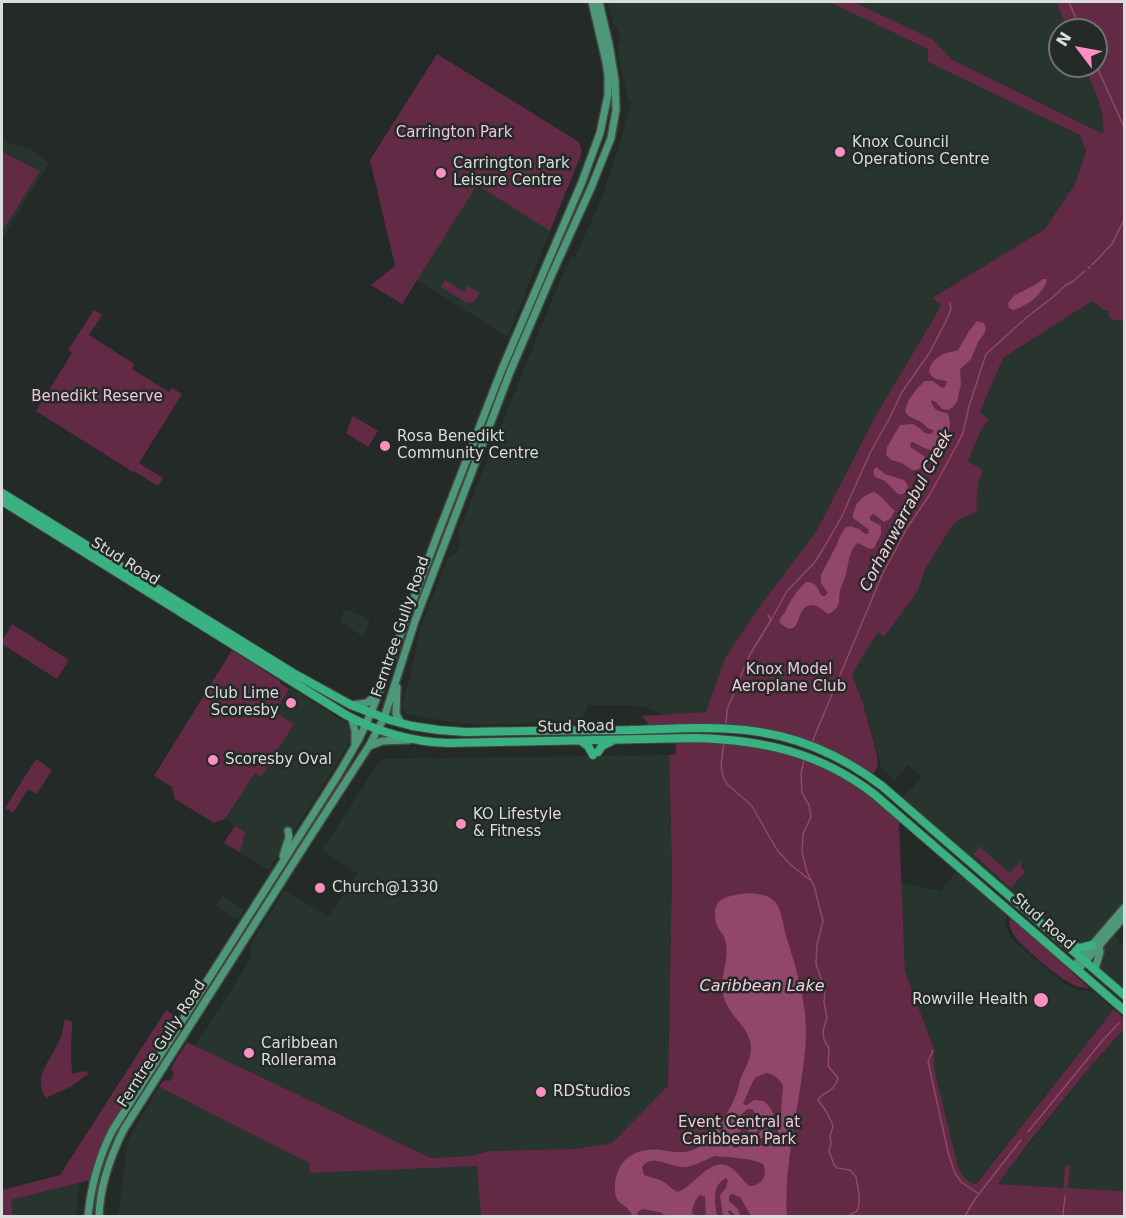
<!DOCTYPE html>
<style>
body{margin:0}
#map{position:relative;width:1126px;height:1218px;overflow:hidden;background:#242a27;font-family:"DejaVu Sans",sans-serif}
canvas{display:block}
.frame{position:absolute;inset:0;border:3px solid #d9dddb;pointer-events:none}
.north{position:absolute;left:1048px;top:18px;width:60px;height:60px;box-sizing:border-box;background:#242a27;border:2px solid #6c726f;border-radius:50%;rotate:302deg;font-size:16px;font-weight:700;line-height:24px;text-align:center;color:#d9dddb}
.north::after{content:'';display:block;margin:auto;width:21px;height:27px;background:#fc8fc1;clip-path:polygon(50% 0,100% 100%,50% 72%,0 100%)}
</style>
<div id="map">
<canvas width="1126" height="1218"></canvas>
<div class="frame"></div>
<div class="north">N</div>
</div>
<script>
const c = document.querySelector('canvas').getContext('2d');
c.lineJoin = 'round';
function fillPath(path, color) { c.fillStyle = color; c.fill(path, 'evenodd'); }
function strokePath(path, color, width, dash) { c.strokeStyle = color; c.lineWidth = width; c.lineCap = dash ? 'butt' : 'round'; c.setLineDash(dash || []); c.stroke(path); }
function label(font, color, halo, rows, align = 'center') {
  c.font = font + ' "DejaVu Sans",sans-serif'; c.lineWidth = 5; c.setLineDash([]); c.textBaseline = 'middle'; c.strokeStyle = halo; c.fillStyle = color; for (const [text, x, y, turn = 0] of rows) {
    c.save(); c.translate(x, y); c.rotate((+turn || 0) * Math.PI / 180); c.textAlign = isNaN(turn) ? turn : align; if (halo) c.strokeText(text, 0, 0); c.fillText(text, 0, 0); c.restore();
  }
}
fillPath(new Path2D(`
 M607,2h222l100,47v13l151,73 6,16 -11,32 -30,46 -113,69 9,7 -7,13 -58,97 -60,117 -54,71 -36,55 -20,54 -43,3 -14,-7 -21,-3h-39l-5,10 -9,7 -55,2h-59l-55,-10 -4,-7 12,-47 6,-31 27,-70 9,-6 5,-10 -3,-10 103,-255 10,-20 4,-1 29,-64 28,-90 -4,-3 -11,-53 4,-8 -4,-12 -4,-3z
 M854,2h202l12,28h-8v36h24l16,38 4,15 -1,15 -154,-76 -17,-19z
 M2,140l30,10 17,13 -47,76z
 M477,184l73,47 -42,106 -91,-57z
 M1092,300l12,10h5v9l15,2v587l-32,37 -20,1 -172,-145 22,-24 -14,-12 -13,15 -14,-13 -18,-64 -11,-29 26,-43 6,5 34,-45 7,-22 27,-43 8,-7 17,-7v-21l1,-8 4,-13 -14,-9 12,-29 9,-11 -9,-9 23,-54z
 M345,609l25,10 -7,18 -22,-15 -1,-2z
 M290,687l58,38 4,8 -2,8 -12,21 -69,108 -45,-27 11,-17 -10,-7 30,-46 6,3 33,-52 -19,-12z
 M669,755l3,115 -4,217 -56,56 -37,6 -86,2 -18,5 -40,2 -236,-112 51,-80 5,-12 -1,-9 35,-55 44,27 28,-44 -35,-23 59,-91z
 M959,867l49,43 -2,4v11l4,10 6,8 47,40 15,7 15,1 21,18 -139,175h-5l-8,-9 -5,-12 -23,-95v-19l-29,-78 -4,-88 40,8z
 M222,896l22,14 -6,10 -22,-14z
 M1111,932l13,13v50l-29,-26 5,-17z
 M1124,1029v162l-56,-3 1,-23 -4,1 -2,22 -65,-4 96,-122z
 M159,1087l150,76 1,10 168,-8 3,51h-363l10,-76z
 M79,1183l-3,33h-74v-14z`), '#28342e');
fillPath(new Path2D(`
 M829,2h25l78,37 17,17v2l154,76c3,-25 -10,-46 -19,-68h12v-36h-28l-12,-28h68v319l-15,-2v-9h-5l-12,-9 -89,57 -23,54 9,8 -9,12 -12,29 15,9c-6,14 -7,27 -6,42l-17,7 -8,7 -27,43 -7,22 -34,46 -6,-5 -26,42 11,29 14,52 1,11 -7,12 -27,-18 -85,-29 -107,-2 -10,-13 64,-4 19,-54 37,-55 54,-71 60,-117 58,-97 7,-13 -9,-7 113,-69 30,-45 11,-33 -6,-16 -152,-73v-13z
 M437,54l142,88 3,10 -32,79 -73,-46 -75,119 -31,-19 24,-19 -25,-106z
 M2,152l38,19 -38,60z
 M445,280l19,12 4,-6 12,7 -7,10h-6l-26,-16z
 M94,310l8,5 -13,20 45,29 -2,5 37,23 3,-4 10,6 -43,69 24,15 -5,8 -24,-15 -1,1 -97,-61 36,-58 -4,-3z
 M353,416l25,15 -10,16 -22,-14z
 M12,624l57,36 -12,19 -55,-35v-3z
 M232,650l48,31 1,3 8,5 -14,23 19,12 -33,53 -6,-4 -30,46 -11,4 -39,-24 -3,-12 -18,-11z
 M676,739l74,3 82,26 71,51 -4,5 6,147 29,78v19l23,95 5,12 8,8 6,1 138,-175 10,10v10l-30,33 -63,78 -33,44 65,4 2,-22 5,-1 -2,23 56,3v25h-643l-4,-50 -167,7 -1,-10 -150,-76c3,-5 5,-8 11,-6l4,-7 -3,-6 16,-26 244,116 40,-2 18,-5 86,-2 37,-6 56,-57 4,-216 -3,-115 7,-1z
 M36,759l16,11 -15,24 -9,-5 -15,24 -8,-5z
 M235,826l11,7 -2,3 -4,16 -16,-9z
 M983,846l-1,3 28,24 10,-11 2,2 -2,2 5,6 -14,16 -38,-34 7,-7z
 M1011,916l36,31v3l4,3v-1l30,24 -1,1 -21,-17 30,28c-8,0 -15,-2 -22,-7 -11,-5 -48,-37 -53,-46 -4,-6 -5,-12 -4,-18z
 M166,1010l15,10 -55,88 -32,71 -83,21 1,16h-10v-26l58,-15z
 M65,1019l7,3 -1,33 1,19 11,-3 6,2 -17,13 -26,12c-14,-23 4,-35 12,-55 4,-7 5,-16 7,-24z`), '#622a45');
fillPath(new Path2D(`
 M1043,279h4c-3,15 -20,27 -34,31l-4,-2 -1,-5 7,-8 20,-10z
 M977,321l7,2 2,5 -2,6 -6,8 -7,17 -11,10 1,15 -4,18 -4,5 -5,3 -6,-1 -6,-7 -4,-2 -1,1c2,10 9,10 17,13 6,14 -3,29 -14,37l-12,-4 -9,-5h-2l-1,5 14,9 3,5 -2,5 -9,4h-4l-10,-7 -11,-3 -5,-5 1,-8 13,-22 13,-1 5,3 7,6 5,1 3,-2v-2c-7,-2 -7,-4 -12,-8 -7,-5 -11,-2 -16,-11 2,-11 11,-22 20,-30h8l9,7 3,-1 2,-6c-4,-1 -11,-1 -14,-4 -10,-8 3,-20 11,-23 4,-2 9,-2 14,-4l11,-19z
 M876,467l9,7 19,6 4,6 -1,5 -4,3h-5l-13,-13 -10,-4 -2,-6z
 M874,492c7,3 14,13 21,19l-5,8 -6,3 -10,-8 -4,2v4l11,6v8l-7,14 -4,1 -12,-6c-10,7 -9,23 -13,34 -1,4 -4,9 -5,13 -2,13 2,16 -11,24 -5,-2 -11,-9 -17,-9 -18,-1 -9,39 -33,17 2,-7 6,-8 8,-14 5,-10 10,-18 19,-26 11,-1 11,7 16,14h3l3,-3 -7,-10v-8l16,-31 4,-10 4,-6 5,-2 9,3 6,5 4,-1 -1,-4 -15,-11c0,-13 9,-23 21,-26z
 M749,893c35,2 30,18 38,46 10,32 19,61 19,95 0,13 -2,27 -4,41 -6,47 -18,94 -15,141h-36l-11,-19 -8,-3 -3,2v5l8,7 4,8h-5l-7,-6 -1,2 3,4h-8l-3,-21 6,-7 2,-8 -2,-2c-15,8 -11,24 -9,38h-11l-1,-19 -5,-2c-4,2 -8,13 -8,18l3,3h-28l-8,-4 -17,-3 -4,3 -1,4h-5c-3,-13 -18,-9 -17,-29 1,-28 21,-40 47,-37 10,2 21,4 31,0 18,-7 35,-36 42,-53 3,-5 3,-11 5,-17 4,-10 10,-19 11,-30 1,-22 -21,-32 -27,-52 -6,-18 5,-35 2,-54 -1,-7 -4,-11 -8,-16 -2,-4 -3,-9 -3,-13 -2,-19 19,-20 34,-22zM766,1073c8,1 14,6 17,13l-3,38 -5,20 -2,2 -28,-1 -10,3 -5,-3 -1,-6 4,-5 6,-2 2,-2v-15l6,-6h5l5,7 -3,7 -6,5 1,4h7l7,-7v3l-6,8 2,2h4c12,-15 16,-22 1,-37l-10,-1 -7,5 -4,-1 10,-23 3,-4zM715,1156c16,2 33,1 48,8 5,12 -1,22 -14,22 -7,-6 -12,-16 -21,-20 -19,-8 -35,21 -50,26 -7,-3 -11,-9 -18,-12 -5,-2 -11,-3 -16,-5l-2,-8c11,-14 26,0 41,0 9,1 23,-8 32,-11z`), '#92466b');
strokePath(new Path2D(`
 M1069,2l12,28
 M1096,65l28,62
 M1092,265l20,-21 12,-24
 M1088,268l2,-1
 M771,620l16,-29 28,-29 14,-23 13,-23 28,-63 20,-36 12,-25 28,-40 18,-35 3,-9 -1,-5
 M726,725l1,-15 22,-54 22,-36 -3,-5
 M724,742l-3,23 2,12 4,7 25,22 25,44 15,16 18,14
 M812,742l70,-167 25,-47 23,-34 28,-51 5,-10 6,-27 17,-52 41,-37 26,-20 13,-12 6,-3 13,-11
 M804,760l-3,14 1,19 7,12 2,12 -8,17 -1,18 5,20 7,14 9,35 -6,24 -1,19 9,26 -1,12 3,16 -4,13 1,9 5,8 -1,18 10,12c-4,16 -15,12 -20,22l8,11 6,12 1,4 -3,9 1,7 -2,8 5,14 3,3 13,2 6,7 3,17v11l-2,6 -9,5
 M933,1050l-5,11 20,91 6,19 7,11 18,12
 M1028,1132l75,-92 16,-17
 M1063,1215l2,-19
 M965,1216l10,-17 46,-59`), '#92466b', 1.5);
const major = new Path2D(`
 M397,687l-1,27 5,9
 M351,705l16,-2 11,-10
 M352,719l3,12v13
 M370,746l12,-5 27,-1
 M283,856l6,-19 -1,-6
 M1074,966l50,-58
 M1095,969l5,-17 -1,-7
 M1078,970l46,-53
 M88,1216c3,-30 10,-57 24,-85l226,-356 21,-36 14,-31 64,-172 65,-167 80,-187 18,-49 8,-38v-20l-2,-13 -14,-60
 M99,1216c1,-30 11,-59 25,-87l179,-281 66,-102 15,-28 31,-97 95,-249 42,-98 39,-86 20,-50 5,-28 -1,-30 -6,-36 -10,-42`);
const highway = new Path2D(`
 M2,493l291,180 58,32 39,15 22,6 27,4 27,2c55,-1 110,-2 164,-2 38,-1 77,-4 115,0 51,5 96,25 137,56l242,209
 M2,501l344,214c32,17 66,27 102,28l247,-5c68,2 124,14 179,56l250,216
 M581,741l7,5 5,9
 M598,752l4,-6 12,-6
 M1068,945l12,3 12,-3`);
strokePath(major, '#424745', 10);
strokePath(highway, '#424745', 10);
strokePath(major, '#4e9879', 7);
strokePath(highway, '#3ab181', 8);
for (const [x, y, r, color] of [
 [840,152,6,"#fc8fc1"],
 [441,173,6,"#fc8fc1"],
 [385,446,6,"#fc8fc1"],
 [291,703,6,"#fc8fc1"],
 [213,760,6,"#fc8fc1"],
 [461,824,6,"#fc8fc1"],
 [320,888,6,"#fc8fc1"],
 [1041,1000,8,"#fc8fc1"],
 [249,1053,6,"#fc8fc1"],
 [541,1092,6,"#fc8fc1"]
]) { const dot = new Path2D(); dot.arc(x, y, r, 0, 2 * Math.PI); c.fillStyle = color; c.fill(dot); strokePath(dot, '#242a27', 2); }
label('15px', '#f2c5d7', '#242a27', [
 ["Carrington Park",454,133],
 ["Benedikt Reserve",97,397],
 ["Knox Model",789,670],
 ["Aeroplane Club",789,687],
 ["Event Central at",739,1123],
 ["Caribbean Park",739,1140]
]);
label('15px', '#d9dddb', '#242a27', [
 ["Knox Council",852,143],
 ["Operations Centre",852,160],
 ["Carrington Park",453,164],
 ["Leisure Centre",453,181],
 ["Rosa Benedikt",397,437],
 ["Community Centre",397,454],
 ["Club Lime",279,694,"right"],
 ["Scoresby",279,711,"right"],
 ["Scoresby Oval",225,760],
 ["KO Lifestyle",473,815],
 ["& Fitness",473,832],
 ["Church@1330",332,888],
 ["Rowville Health",1028,1000,"right"],
 ["Caribbean",261,1044],
 ["Rollerama",261,1061],
 ["RDStudios",553,1092]
], 'left');
label('15px', '#d9dddb', '#242a27', [
 ["Stud Road",125,562,32],
 ["Ferntree Gully Road",401,627,-71],
 ["Stud Road",576,727,-1],
 ["Stud Road",1043,922,41],
 ["Ferntree Gully Road",162,1044,-57]
]);
label('italic 16px', '#f8cbdd', '#242a27', [
 ["Corhanwarrabul Creek",907,511,-62],
 ["Caribbean Lake",762,987]
]);
</script>
